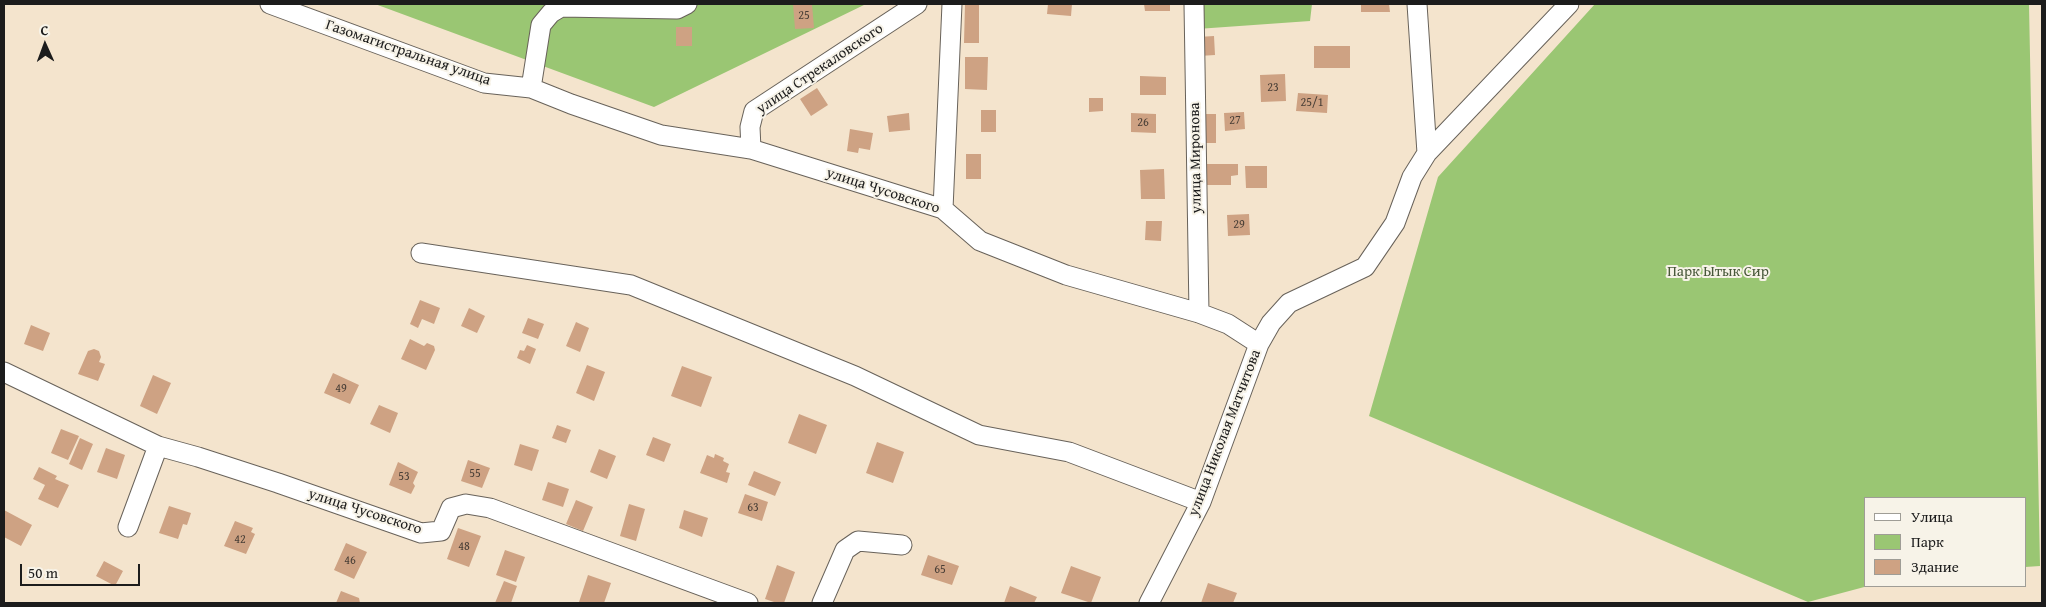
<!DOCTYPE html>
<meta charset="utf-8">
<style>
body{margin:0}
#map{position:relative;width:2046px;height:607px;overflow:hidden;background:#f4e4cd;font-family:"Gentium Book Plus",serif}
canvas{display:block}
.frame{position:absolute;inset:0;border:5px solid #1c1c1c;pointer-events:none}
.legend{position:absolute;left:1864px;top:497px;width:162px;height:90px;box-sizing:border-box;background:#f7f3e8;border:1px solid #9f9d96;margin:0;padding:6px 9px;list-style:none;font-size:15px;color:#1c1c1c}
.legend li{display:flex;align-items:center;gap:10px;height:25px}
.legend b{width:25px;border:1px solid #9f9d96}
.north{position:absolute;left:20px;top:20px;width:50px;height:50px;-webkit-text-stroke:4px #f7f3e8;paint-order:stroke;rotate:358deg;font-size:14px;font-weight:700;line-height:20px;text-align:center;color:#1c1c1c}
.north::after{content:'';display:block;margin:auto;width:18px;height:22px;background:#1c1c1c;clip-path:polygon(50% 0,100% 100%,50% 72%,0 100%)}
.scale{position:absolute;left:20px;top:564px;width:120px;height:22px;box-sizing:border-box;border:2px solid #1c1c1c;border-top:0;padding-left:6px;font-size:15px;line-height:18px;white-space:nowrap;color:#1c1c1c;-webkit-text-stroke:4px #f7f3e8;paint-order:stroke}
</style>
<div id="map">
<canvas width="2046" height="607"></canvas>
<div class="frame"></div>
<ul class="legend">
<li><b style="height:6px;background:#fff"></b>Улица</li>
<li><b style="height:14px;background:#9ac673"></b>Парк</li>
<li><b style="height:14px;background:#cea283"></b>Здание</li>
</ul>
<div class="north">С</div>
<div class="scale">50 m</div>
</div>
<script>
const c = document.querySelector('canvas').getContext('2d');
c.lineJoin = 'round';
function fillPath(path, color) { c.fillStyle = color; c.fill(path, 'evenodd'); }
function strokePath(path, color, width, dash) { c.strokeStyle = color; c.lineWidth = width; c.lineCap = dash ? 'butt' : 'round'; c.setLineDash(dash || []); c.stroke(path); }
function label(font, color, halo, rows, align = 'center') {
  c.font = font + ' "Gentium Book Plus",serif'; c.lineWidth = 4; c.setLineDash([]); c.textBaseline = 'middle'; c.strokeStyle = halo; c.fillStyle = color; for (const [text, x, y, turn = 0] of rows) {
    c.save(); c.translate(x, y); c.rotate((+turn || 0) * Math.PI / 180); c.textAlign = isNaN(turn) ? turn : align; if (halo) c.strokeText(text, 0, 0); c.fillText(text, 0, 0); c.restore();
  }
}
fillPath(new Path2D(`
 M375,4h491l-212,103z
 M1185,4h127l-2,17 -113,8z
 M1595,4h434l11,562 -15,1v-69h-160v88h3l-60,16 -439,-186 69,-239z`), '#9ac673');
fillPath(new Path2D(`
 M793,4h19l2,24 -19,1z
 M965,4h14v39h-15z
 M1048,4h24l-1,12 -24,-2z
 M1144,4h26v7h-25z
 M1361,4h28l1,8h-29z
 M676,27h16v19h-16z
 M1214,36l1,19 -16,1 -1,-19z
 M1314,46h36v22h-36z
 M965,57h23l-1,33 -22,-1z
 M1285,74l1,27 -25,1 -1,-27z
 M1140,76l26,1v18h-26z
 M817,88l11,17 -17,11 -11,-17z
 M1298,93l30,2 -1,18 -31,-2z
 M1089,98h14v13l-14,1z
 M981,110h15v22h-15z
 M1244,112l1,17 -20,2 -1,-18z
 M909,113l1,17 -21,2 -2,-16z
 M1131,113l25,1v19l-25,-1z
 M1197,114h19v29h-18z
 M850,129l23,4 -3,17 -11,-2 -1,5 -11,-2z
 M966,154h15v25h-15z
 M1204,164h34v11l-7,1v9h-26z
 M1245,166h22v22h-21z
 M1164,169l1,30h-24l-1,-29z
 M1249,214l1,21 -22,1 -1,-21z
 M1146,221h16l-1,20 -16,-1z
 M420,300l20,8 -6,16 -12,-5 -4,9 -8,-4z
 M469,308l16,8 -8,17 -16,-7z
 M528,318l16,6 -6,15 -16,-6z
 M576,322l13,6 -9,24 -14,-6z
 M31,325l19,8 -7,18 -19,-7z
 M410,339l14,7 3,-3 7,3 1,4 -9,20 -25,-11z
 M527,345l9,4 -6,15 -13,-6 3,-8 4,1z
 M94,349l5,2 2,6 -2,5 6,2 -7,17 -20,-7 10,-23z
 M587,365l18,7 -11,29 -18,-8z
 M682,366l30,11 -11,30 -30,-11z
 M333,373l26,12 -9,19 -26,-11z
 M153,375l18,8 -14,31 -17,-8z
 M379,405l19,8 -8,20 -20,-9z
 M799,414l28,11 -11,29 -28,-11z
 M557,425l14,5 -5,13 -14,-5z
 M61,429l18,7 -11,24 -17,-7z
 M653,437l18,7 -7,18 -18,-7z
 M80,438l13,6 -11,26 -13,-6z
 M877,442l27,10 -11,31 -27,-10z
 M520,444l19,6 -7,21 -18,-6z
 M106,448l19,7 -8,24 -20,-7z
 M599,449l17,7 -9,23 -17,-7z
 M715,454l9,4 -1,3 6,3 -3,8 4,1 -3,10 -27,-10 7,-18 7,3z
 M468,460l22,8 -8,20 -21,-7z
 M398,462l20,10 -5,11 2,3 -4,8 -22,-9z
 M39,467l18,9 -2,3 14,6 -11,23 -20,-9 7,-14 -12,-6z
 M754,471l27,11 -6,14 -27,-11z
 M548,482l21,7 -6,18 -21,-7z
 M745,494l23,8 -6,19 -24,-8z
 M576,500l17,7 -10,24 -17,-7z
 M629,504l16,5 -9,32 -16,-5z
 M169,506l22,7 -4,12 -4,-1 -5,15 -19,-6z
 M4,510l28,15 -11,21 -17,-9z
 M684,510l24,8 -6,19 -23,-9z
 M235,521l18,7 -2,4 4,2 -9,20 -22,-8z
 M458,528l23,8 -12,31 -22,-8z
 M346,543l21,9 -13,27 -20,-9z
 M505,550l20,7 -9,25 -20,-7z
 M928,555l31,11 -7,19 -31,-10z
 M104,561l19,10 -8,15 -19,-10z
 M777,565l18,7 -11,31h-7l-12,-4z
 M1071,566l30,11 -10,26 -30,-10z
 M588,575l23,8 -7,20 -25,-1z
 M504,581l13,5 -6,17h-16z
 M1208,583l29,10 -4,10h-32z
 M1010,586l27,11 -3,6h-30z
 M341,591l18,7 1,5h-24z`), '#cea283');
const minor = new Path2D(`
 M270,4l214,79 47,5 40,16 90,31 90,14 192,60 37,32 86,34 133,38 29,11 31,20
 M1194,4l5,309
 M1417,4l10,149
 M531,88l10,-63 10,-12 10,-6 116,2 10,-5
 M751,149l-1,-22 4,-16 163,-107
 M943,209l9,-205
 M421,253l210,32 224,91 124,59 90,17 132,50
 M4,372l154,74 40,11 80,26 143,50 20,-2 10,-23 15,-4 24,4 258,95
 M128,527l30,-81
 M822,603l23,-53 13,-9 44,4
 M1149,603l52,-101 58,-158 12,-21 18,-20 76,-36 30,-44 17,-46 15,-24 142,-149`);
strokePath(minor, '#68625a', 21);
strokePath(minor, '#fff', 19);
label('12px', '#483e36', null, [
 ["25",804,16],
 ["23",1273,88],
 ["25/1",1312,103],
 ["27",1235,121],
 ["26",1143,123],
 ["29",1239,225],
 ["49",341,389],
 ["55",475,474],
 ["53",404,477],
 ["63",753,508],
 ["42",240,540],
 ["48",464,547],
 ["46",350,561],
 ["65",940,570]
]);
label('15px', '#1c1c1c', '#f7f3e8', [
 ["Газомагистральная улица",408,53,19],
 ["улица Стрекаловского",820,69,-34],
 ["улица Миронова",1196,158,-91],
 ["улица Чусовского",883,191,18],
 ["улица Николая Матчитова",1225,433,-69],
 ["улица Чусовского",365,512,18]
]);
label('15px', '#48583a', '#f7f3e8', [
 ["Парк Ытык Сир",1718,272]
]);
</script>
